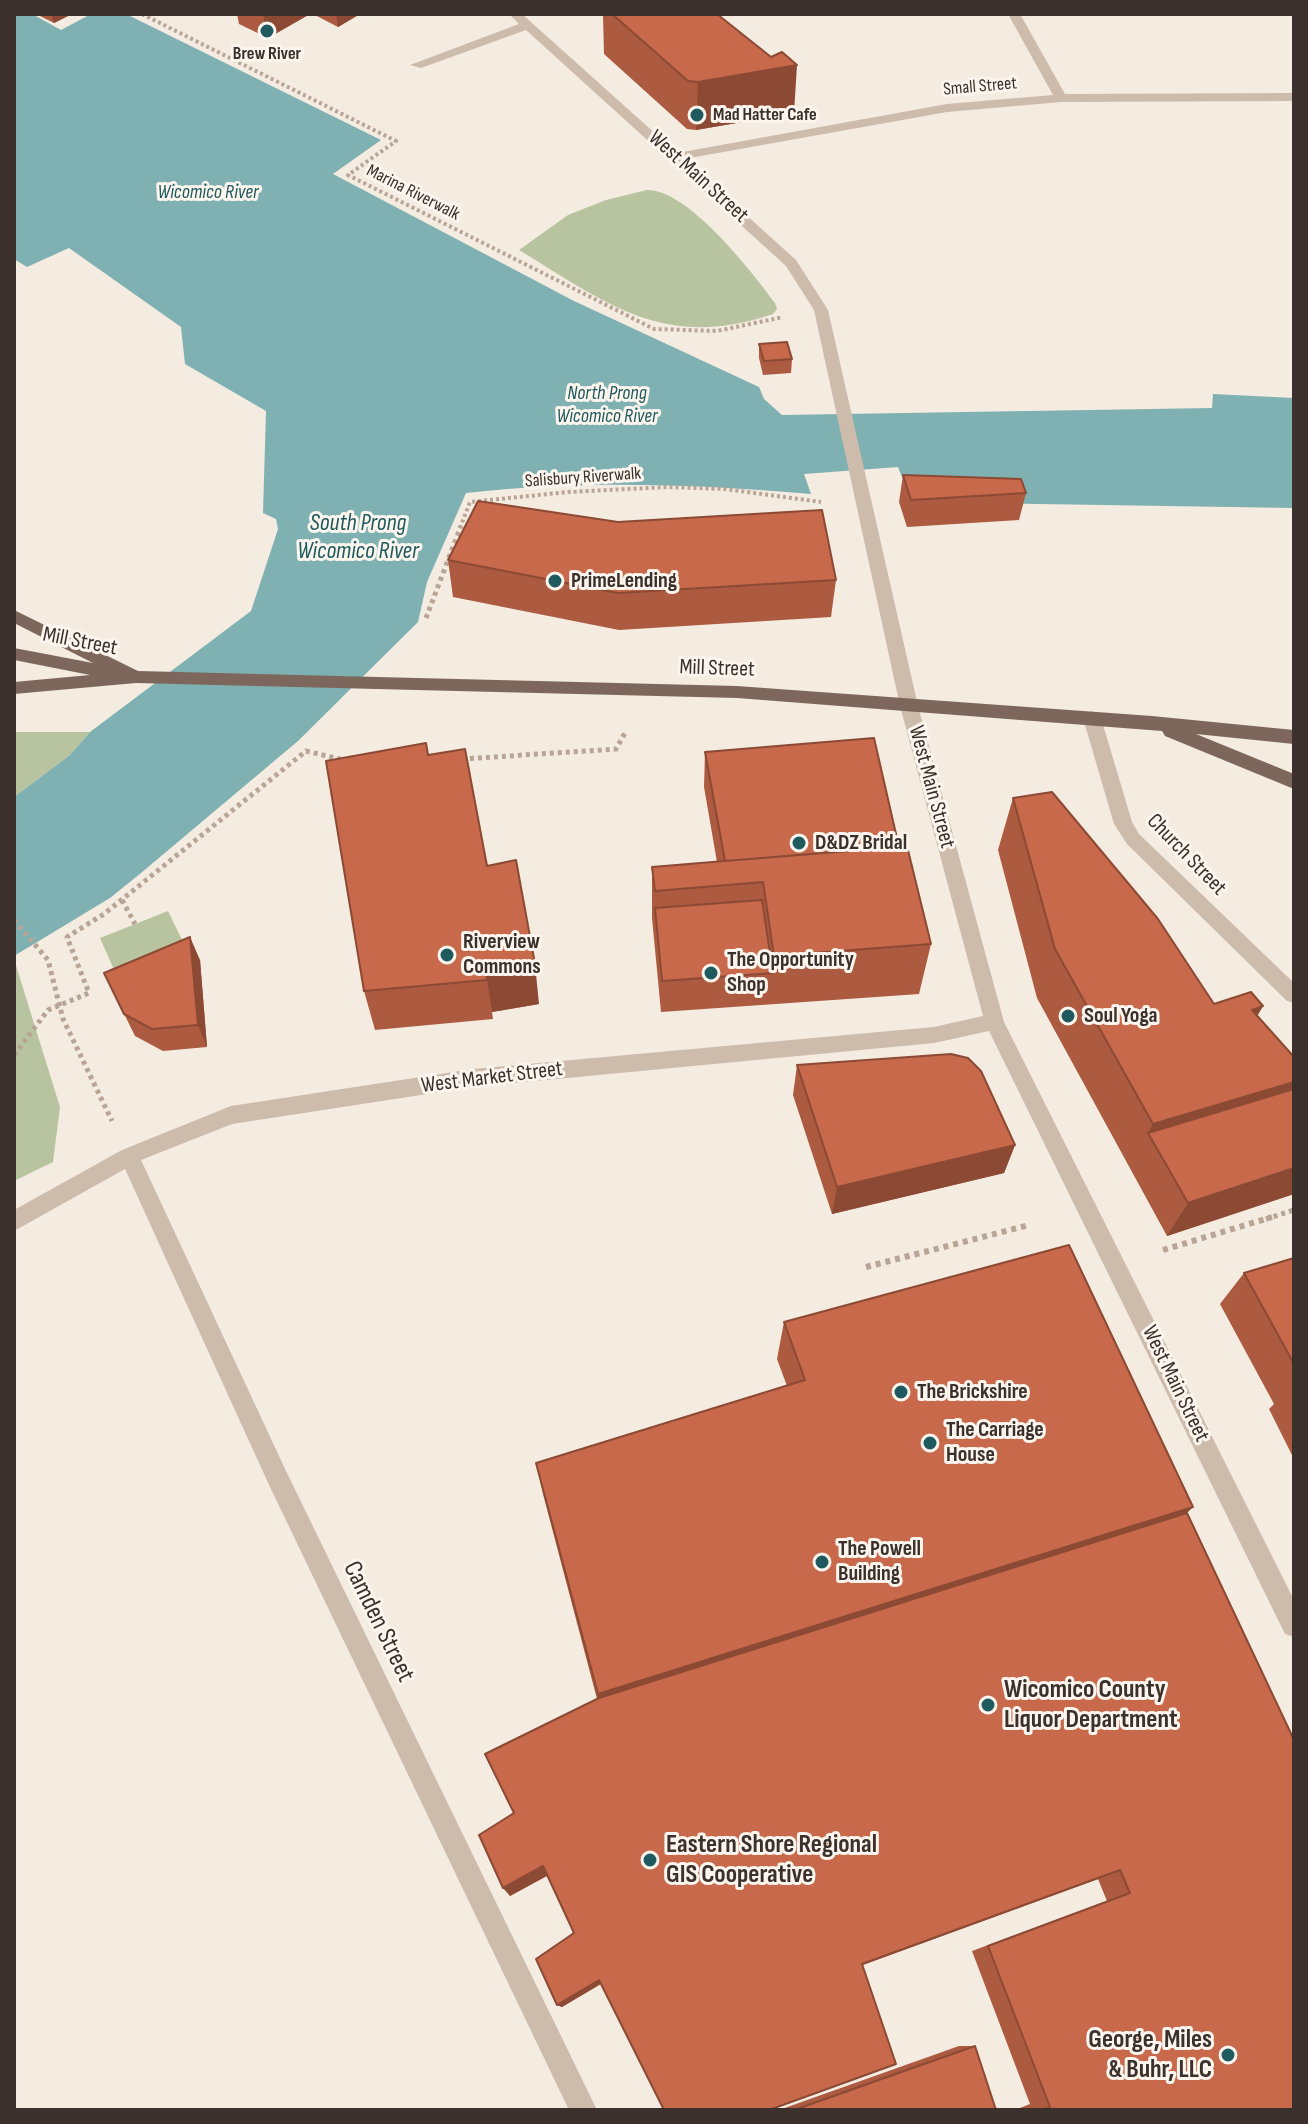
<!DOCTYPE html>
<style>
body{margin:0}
#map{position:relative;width:1308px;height:2124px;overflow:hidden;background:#f4ebe1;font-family:"Sofia Sans Condensed",sans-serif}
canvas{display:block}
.frame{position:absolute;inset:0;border:16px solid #3b302b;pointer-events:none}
</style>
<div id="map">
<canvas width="1308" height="2124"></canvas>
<div class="frame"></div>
</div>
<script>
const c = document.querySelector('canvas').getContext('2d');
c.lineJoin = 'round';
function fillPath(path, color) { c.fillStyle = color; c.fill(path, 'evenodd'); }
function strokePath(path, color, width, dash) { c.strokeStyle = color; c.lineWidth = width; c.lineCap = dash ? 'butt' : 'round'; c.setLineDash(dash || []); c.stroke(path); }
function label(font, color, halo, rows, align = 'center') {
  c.font = font + ' "Sofia Sans Condensed",sans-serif'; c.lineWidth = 6; c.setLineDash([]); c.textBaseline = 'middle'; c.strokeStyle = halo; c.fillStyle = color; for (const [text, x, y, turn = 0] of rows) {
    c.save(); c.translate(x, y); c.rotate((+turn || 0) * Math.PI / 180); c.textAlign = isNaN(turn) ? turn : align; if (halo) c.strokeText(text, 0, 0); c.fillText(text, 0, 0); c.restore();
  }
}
fillPath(new Path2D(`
 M647,190c41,-1 105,82 128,113l2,6 -4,5c-109,37 -165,-10 -254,-64l49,-35 38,-15z
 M14,732h76l-20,23 -56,42z
 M168,911l16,33 -69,28 -15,-34z
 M14,959l46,148 -7,55 -39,19z`), '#b8c4a0');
fillPath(new Path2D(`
 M14,14h18l29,16 30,-16h35l255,126 -48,34 241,127 185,86 5,12 18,16 430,-7 1,-14 81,4v110l-382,-6 -14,-35 -94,7 7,20c-116,-10 -229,-14 -345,-1l-39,89 -9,40 -120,119 -157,132 -31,25 -96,58v-159l56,-42 20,-23 161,-121 27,-82 -2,-10 -13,-6 3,-102 -81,-47 -4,-37 -112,-79 -42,19 -13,-8z`), '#7fb0b2');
strokePath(new Path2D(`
 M142,14l254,127 -48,34 306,154 63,2 66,-14
 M460,528l10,-26 98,-10 99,-5 58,2 96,13`), '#b9a596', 4, [3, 3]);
strokePath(new Path2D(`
 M426,618l35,-92
 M462,759l154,-10 9,-16
 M122,900l13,24
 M14,920l34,40 15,59 49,102
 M14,1055l34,-45 41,-17 -22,-56 37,-23 202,-163 38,9
 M1266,1219l28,-9`), '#b9a596', 5, [4, 4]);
strokePath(new Path2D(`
 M1163,1250l109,-33
 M866,1267l163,-42`), '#b9a596', 6, [5, 5]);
fillPath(new Path2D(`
 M509,14h13l155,139 270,-49 106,-9 -45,-81h12l45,80 229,-1v8l-233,1 -114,10 -263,47 112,101 32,50 90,396 86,316 290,578v37l-9,-3 -296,-603 -55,12 -461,44 -241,37 -91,36 145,311 311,639h-28l-299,-623 -145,-318 -111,62v-21l108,-60 109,-44 242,-37 461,-42 49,-11 -83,-310 -86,-396 -28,-44 -260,-236 -105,38 -11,-3 109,-41z
 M1092,711l9,7 31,104 7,12 155,149v20l-7,-2 -160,-157 -13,-20 -31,-106z`), '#cdbbac');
fillPath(new Path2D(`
 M14,610l124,61 599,15 415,30 142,14v14l-98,-10 98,40v15l-129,-53 -3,-5 -425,-33 -601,-15 -122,11v-12l76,-7 -76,-15v-12l79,15 -79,-40z`), '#7d675c');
fillPath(new Path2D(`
 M36,14h36l-18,9z
 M237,14h73l-42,24 -29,-14z
 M313,14h47l-22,13z
 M602,14h115l77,99 -98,17 -9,-1 -83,-75 -1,-39z
 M759,344l33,15 -1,14 -28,2 -4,-17z
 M903,475l123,18 -7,27 -112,7 -8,-25z
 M448,560l388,20 -5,37 -212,13 -166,-33z
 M705,752l194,95 32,97 -12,50 -258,18 -9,-94v-51l65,-5 -13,-75z
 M429,755l58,111 52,138 -47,8 1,7 -118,11 -11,-39z
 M1013,798l201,206 49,2 -6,10 37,41v137l-127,42 -130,-238 -39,-148z
 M200,960l7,87 -44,4 -28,-15 -31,-63z
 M797,1065l218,80 -11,28 -172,41 -39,-119z
 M1294,1258v201l-25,-50 5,-5 -54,-100 24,-31z
 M784,1322l403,191 107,597h-279l15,-6 -58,-153 135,-50 -9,-22 -235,86 -262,19 -39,23 -5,-2 17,-72 -27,-57 -37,20 4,-83 83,-114 -54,-205 -7,-31 251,-77 -10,-27z
 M959,2046h16l21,64h-217z`), '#ac5a40');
fillPath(new Path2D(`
 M51,14h21l-18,9z
 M263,14h47l-42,24z
 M336,14h24l-22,13z
 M797,65l-3,48 -98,17 2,-48z
 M190,937l10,23 7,87 -9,-22z
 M535,964l4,40 -47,8 -6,-39z
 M1263,1006l-28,48 17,-44z
 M1294,1082v21l-146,30 5,-9z
 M1015,1145l-11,28 -172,41 5,-27z
 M1294,1168v26l-127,42 21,-33z
 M1193,1507l-29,29 -563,178 -3,-20z
 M543,1866l5,9 -38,21 -7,-8z
 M599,1980l3,3 -40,24 -5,-2z`), '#8c4a34');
const building = new Path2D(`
 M612,14h105l54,43 11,-5 15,13 -99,17 -10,-1z
 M787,342l5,17 -28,2 -5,-17z
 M903,475l118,4 5,14 -115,7z
 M478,501l140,21 204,-12 14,70 -218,13 -170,-33z
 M874,738l25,109 -174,14 -20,-109z
 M426,743l2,12 37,-6 22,117 29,-6 19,104 -49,9 1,7 -123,11 -38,-230z
 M1052,792l106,127 56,85 37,-12 12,14 -11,4 42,47v25l-141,42 -98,-175 -42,-151z
 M907,846l24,98 -157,12 -11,-74 -108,9 -3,-24z
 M762,900l11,73 -111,8 -7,-73z
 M190,937l8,88 -46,4 -28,-15 -20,-41z
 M951,1054l17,4 13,13 34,74 -178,42 -40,-122z
 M1294,1089v79l-106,35 -40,-70z
 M1069,1245l124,262 -595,187 -62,-231 269,-83 -21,-58z
 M1294,1258v106l-50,-91z
 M1187,1513l107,227v370h-252l8,-3 -62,-161 142,-53 -10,-23 -258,94 34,100 -127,46h-105l-65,-130 -42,25 -21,-46 38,-26 -31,-67 -40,22 -24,-53 35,-22 -29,-59 114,-56z
 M975,2046l21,64h-202z`);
fillPath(building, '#c8694b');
strokePath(building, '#8c4a34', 2);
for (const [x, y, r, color] of [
 [267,31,8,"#1f5a5e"],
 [697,115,8,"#1f5a5e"],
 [555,581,8,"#1f5a5e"],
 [799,843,8,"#1f5a5e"],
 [447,955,8,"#1f5a5e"],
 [711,973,8,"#1f5a5e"],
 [1068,1016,8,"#1f5a5e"],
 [901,1392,8,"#1f5a5e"],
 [930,1443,8,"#1f5a5e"],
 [822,1562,8,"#1f5a5e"],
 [988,1705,8,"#1f5a5e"],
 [650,1860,8,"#1f5a5e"],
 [1228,2055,8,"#1f5a5e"]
]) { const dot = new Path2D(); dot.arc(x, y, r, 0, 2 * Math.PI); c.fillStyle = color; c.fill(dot); strokePath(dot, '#fbf5ee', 3); }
label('bold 18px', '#3b302b', '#fbf5ee', [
 ["Brew River",267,54],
 ["Mad Hatter Cafe",713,115,"left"]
]);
label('18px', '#3b302b', '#fbf5ee', [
 ["Small Street",980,87,-5],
 ["Marina Riverwalk",413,193,27],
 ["Salisbury Riverwalk",583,478,-4]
]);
label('italic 20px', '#1f5a5e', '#fbf5ee', [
 ["Wicomico River",208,193],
 ["North Prong",607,394],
 ["Wicomico River",607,417]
]);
label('22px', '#3b302b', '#fbf5ee', [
 ["West Main Street",698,177,42],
 ["Mill Street",80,642,11],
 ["Mill Street",717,669,2],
 ["West Main Street",931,787,75],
 ["Church Street",1186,855,46],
 ["West Market Street",492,1078,-7],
 ["West Main Street",1175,1384,64]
]);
label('bold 22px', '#3b302b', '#fbf5ee', [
 ["PrimeLending",571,581],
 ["D&DZ Bridal",815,843],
 ["Riverview",463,942],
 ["Commons",463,967],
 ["The Opportunity",727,960],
 ["Shop",727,985],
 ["Soul Yoga",1084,1016],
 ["The Brickshire",917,1392],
 ["The Carriage",946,1430],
 ["House",946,1455],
 ["The Powell",838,1549],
 ["Building",838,1574]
], 'left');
label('italic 24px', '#1f5a5e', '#fbf5ee', [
 ["South Prong",358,524],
 ["Wicomico River",358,552]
]);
label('26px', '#3b302b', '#fbf5ee', [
 ["Camden Street",378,1622,64]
]);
label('bold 26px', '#3b302b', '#fbf5ee', [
 ["Wicomico County",1004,1690],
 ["Liquor Department",1004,1720],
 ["Eastern Shore Regional",666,1845],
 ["GIS Cooperative",666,1875],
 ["George, Miles",1212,2040,"right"],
 ["& Buhr, LLC",1212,2070,"right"]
], 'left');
</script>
